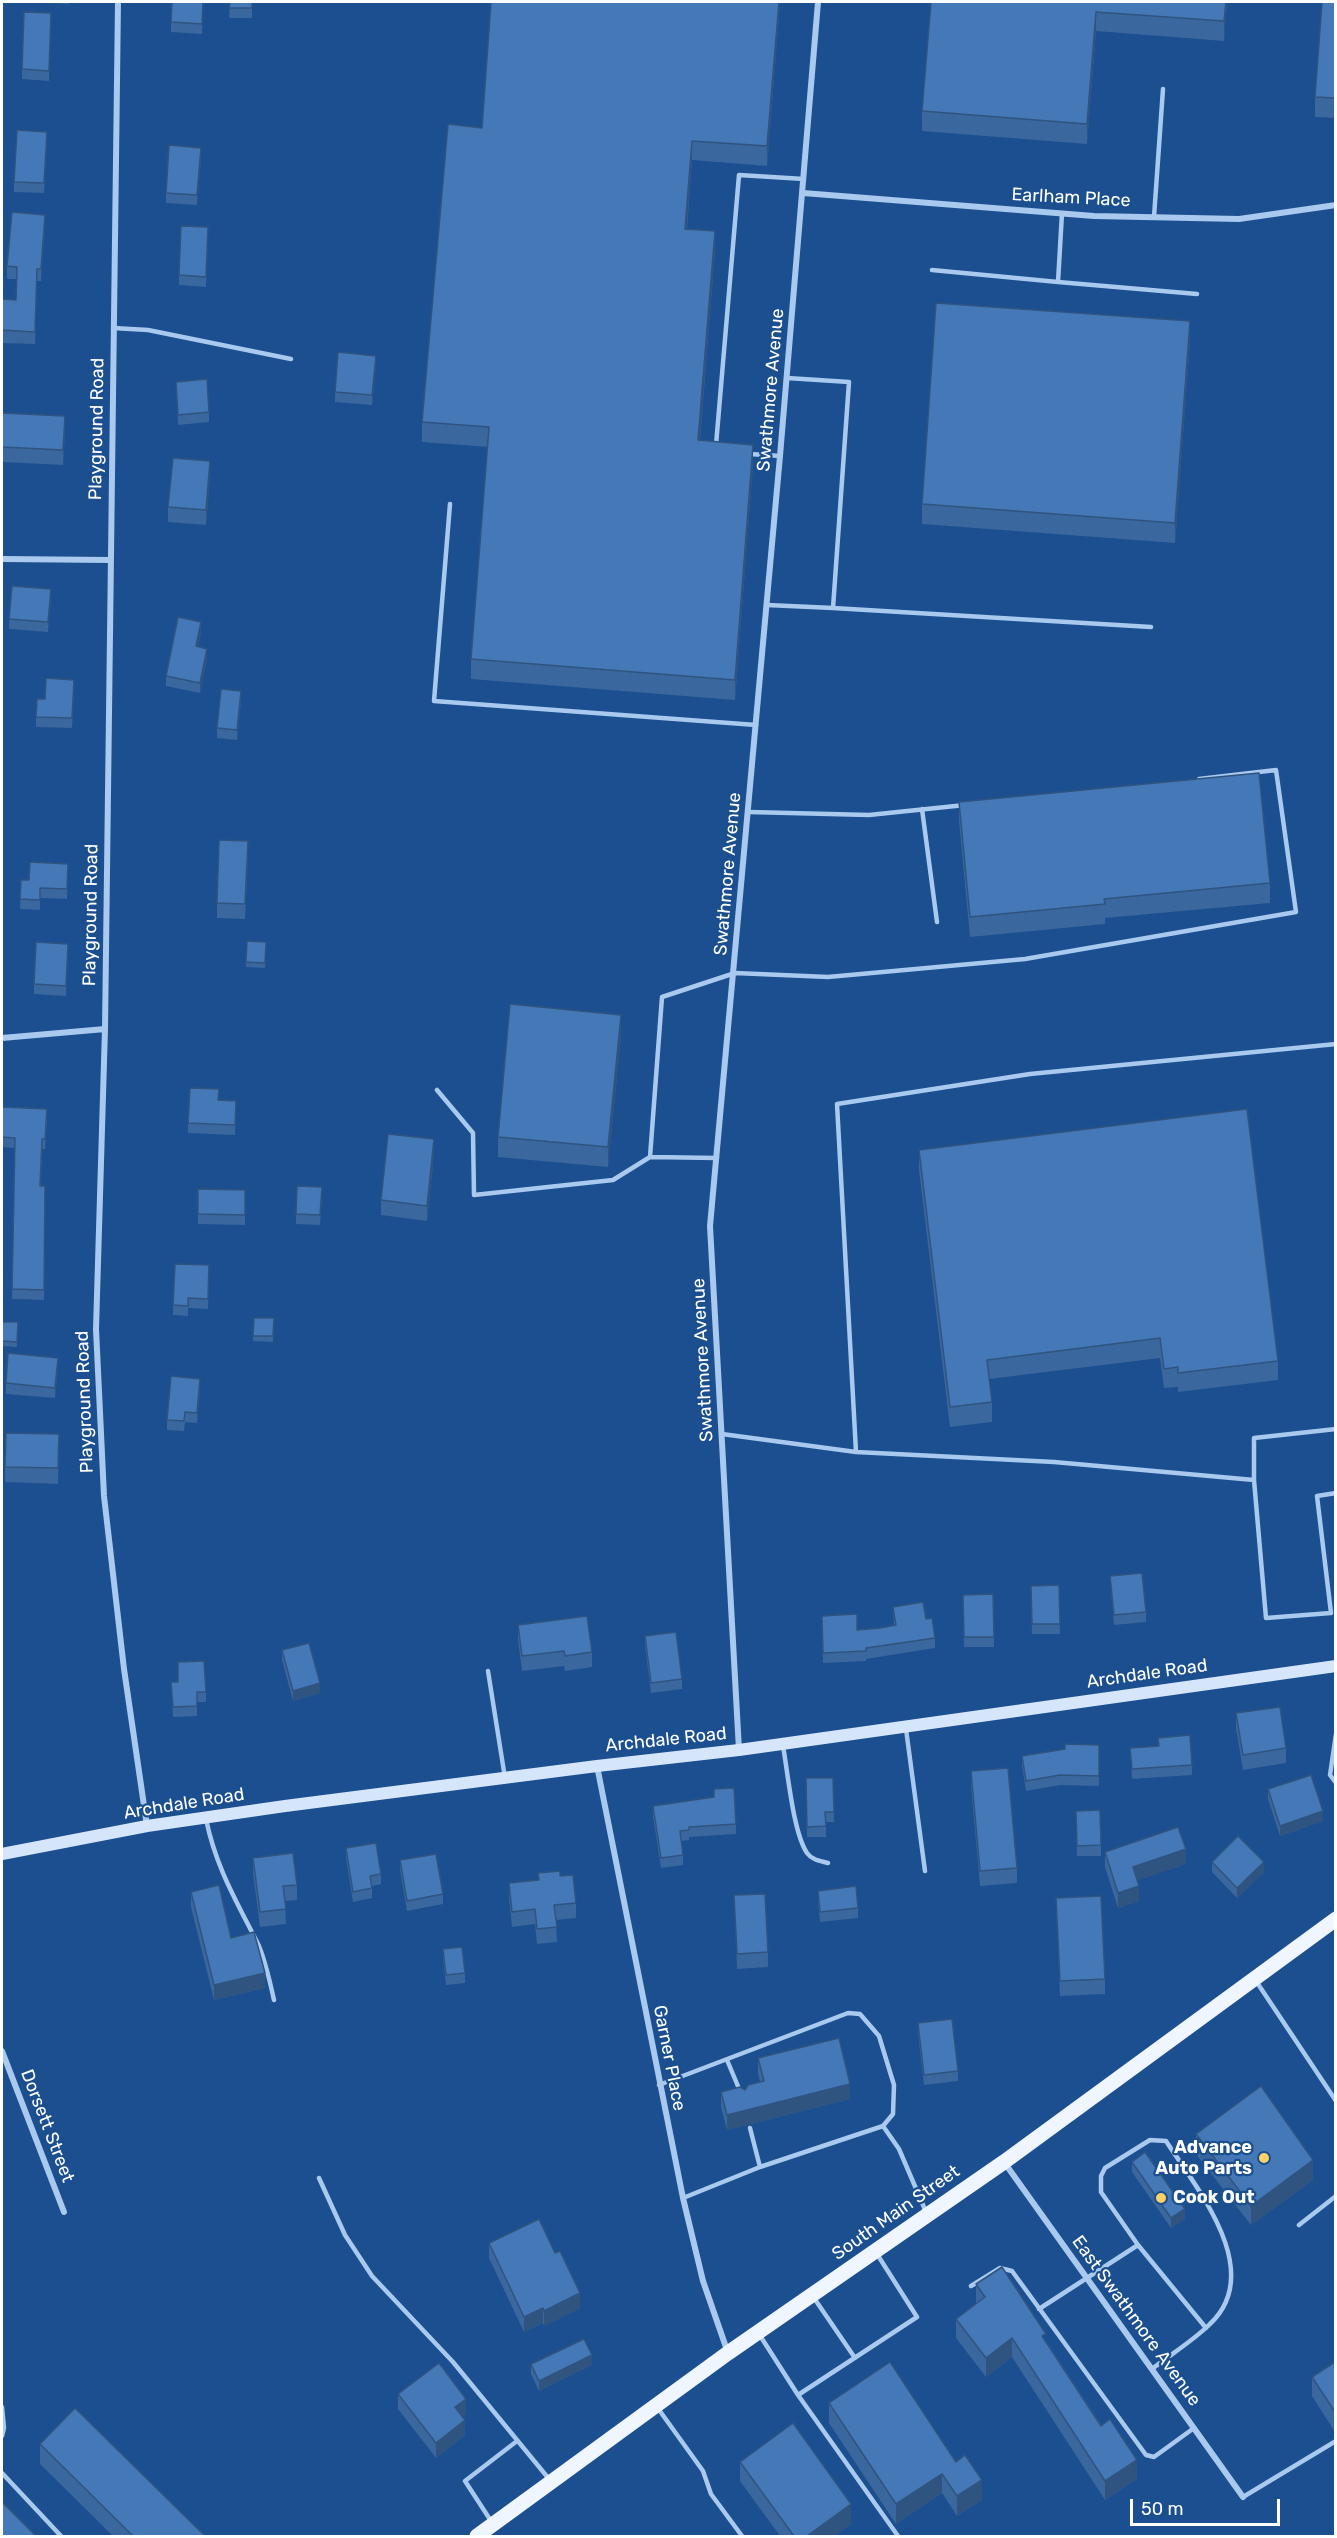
<!DOCTYPE html>
<style>
body{margin:0}
#map{position:relative;width:1337px;height:2538px;overflow:hidden;background:#1b4f8f;font-family:Rubik,sans-serif}
canvas{display:block}
.frame{position:absolute;inset:0;border:3px solid #fff;pointer-events:none}
.scale{position:absolute;left:1130px;top:2499px;width:150px;height:27px;box-sizing:border-box;border:3px solid #fff;border-top:0;padding-left:8px;font-size:18px;line-height:21px;white-space:nowrap;color:#fff;-webkit-text-stroke:4px #1b4f8f;paint-order:stroke}
</style>
<div id="map">
<canvas width="1337" height="2538"></canvas>
<div class="frame"></div>
<div class="scale">50 m</div>
</div>
<script>
const c = document.querySelector('canvas').getContext('2d');
c.lineJoin = 'round';
function strokePath(path, color, width, dash) { c.strokeStyle = color; c.lineWidth = width; c.lineCap = dash ? 'butt' : 'round'; c.setLineDash(dash || []); c.stroke(path); }
function fillPath(path, color) { c.fillStyle = color; c.fill(path, 'evenodd'); }
function label(font, color, halo, rows, align = 'center') {
  c.font = font + ' Rubik,sans-serif'; c.lineWidth = 4.5; c.setLineDash([]); c.textBaseline = 'middle'; c.strokeStyle = halo; c.fillStyle = color; for (const [text, x, y, turn = 0] of rows) {
    c.save(); c.translate(x, y); c.rotate((+turn || 0) * Math.PI / 180); c.textAlign = isNaN(turn) ? turn : align; if (halo) c.strokeText(text, 0, 0); c.fillText(text, 0, 0); c.restore();
  }
}
strokePath(new Path2D(`
 M1062,213l-4,69 139,12
 M1154,217l9,-128
 M932,270l126,12
 M113,328l35,2 143,29
 M716,445l23,-270 65,4
 M750,454l30,2
 M450,504l-16,197 322,24
 M767,605l66,3 16,-226 -62,-4
 M833,608l318,19
 M922,809l15,113
 M749,812l120,3 96,-10
 M437,1090l36,43 1,62 139,-15 37,-23 67,1
 M650,1157l12,-160 73,-24 93,4 197,-18 271,-47 -20,-142 -77,9
 M1336,1429l-82,9v42l12,138 65,-5 -14,-117 19,-3
 M722,1434l134,18 198,10 200,18
 M856,1452l-19,-348 193,-30 306,-30
 M488,1671l17,107
 M906,1729l19,142
 M1336,1734l-6,41 6,8
 M783,1746c5,27 10,86 24,107 5,7 13,8 21,10
 M206,1819c10,49 31,83 53,127 7,17 11,36 15,54
 M1256,1981l80,120
 M727,2060l13,31
 M659,2085l189,-72 12,1 19,22 15,49 -1,29 -10,12 -123,41 -77,31
 M883,2126l16,23 27,63
 M750,2128l10,39
 M319,2178l26,57 27,41 81,86 96,117
 M1299,2225l37,-29
 M971,2286l29,-18 12,3 134,184 8,2 40,-29
 M814,2298l41,60
 M1039,2309l99,-64
 M759,2334l39,61 119,-78 -40,-63
 M1152,2369c19,-15 41,-28 58,-45 56,-53 -13,-135 -44,-183l-16,-1 -45,28 -4,8v16l37,53 68,83
 M798,2395l100,141
 M2,2407l2,21 -2,8
 M657,2407l46,64 8,23 31,42
 M2,2473l59,63
 M1243,2497l93,-56
 M491,2521l-26,-40 52,-40`), '#a9c9ee', 4.5);
strokePath(new Path2D(`
 M118,2l-13,1027 -9,300 8,167 20,173 23,157
 M803,193l291,23 145,3 97,-14
 M2,559l108,1
 M2,1038l103,-9
 M739,1750l-29,-524 70,-770 38,-454
 M597,1766l86,432 20,83 25,72
 M2,2051l62,161
 M1004,2162l239,335`), '#a9c9ee', 6);
strokePath(new Path2D(`
 M2,1854l145,-28 138,-20 312,-40 142,-16 597,-84`), '#d6e6fa', 12);
strokePath(new Path2D(`
 M477,2536l251,-183 276,-191 332,-243`), '#f0f6ff', 15);
fillPath(new Path2D(`
 M44,2h25v2l-25,-1z
 M203,2l-1,32 -31,-2v-10z
 M230,2h22v16h-23z
 M491,2h289l-13,164 -75,-6 -5,69 28,22 -15,189 53,24 -18,236 -264,-21v-20l17,-212 -66,-5v-20l60,-294z
 M931,2h296l-3,39 -128,-10 -9,113 -165,-13v-20z
 M1335,2v116l-20,-1v-20z
 M51,13l-2,68 -27,-2v-10z
 M47,142l-3,51 -30,-1v-10z
 M201,158l-4,47 -31,-2v-10z
 M45,227l-4,54h-4l-2,63 -33,-1v-44l14,1 1,-21h-10v-13z
 M208,227l-2,60 -27,-2v-10z
 M1190,341l-15,202 -253,-19v-20z
 M376,366l-4,39 -37,-3v-10z
 M176,382l33,30v10l-31,3z
 M2,413l63,18 -2,34 -61,-3z
 M210,476l-4,49 -38,-3v-15z
 M51,599l-3,33 -39,-3v-10z
 M201,632l-3,15 9,12 -7,34 -34,-7v-10z
 M74,690l-2,38 -36,-1v-10l9,-18z
 M241,701l-4,39 -20,-2v-10z
 M959,802l311,81v20l-165,15v6l-135,13 -11,-116z
 M248,856l-3,63 -28,-1v-15z
 M68,864l-1,35 -27,-1v12l-20,-1 1,-29h8z
 M247,941l19,1 -1,26 -19,-1z
 M68,954l-2,42 -32,-2v-10z
 M621,1035l-13,132 -110,-10v-20z
 M219,1100l17,11 -1,24 -47,-2v-10z
 M2,1107l45,12 -2,30h-3l-1,37h4l-1,114 -32,-1 3,-151 -13,-1z
 M919,1150l359,211v19l-100,12v-5l-14,1 -4,-30 -171,21 3,23v20l-42,5 -31,-257z
 M434,1154l-7,67 -46,-6v-15z
 M198,1189l47,1v35l-47,-1z
 M322,1197l-2,28 -24,-1v-10z
 M209,1265l-1,44 -20,-1v8l-15,-1v-10z
 M254,1318h20l-1,24 -20,-1z
 M2,1322h16l-1,25 -15,-1z
 M58,1368l-3,30 -49,-4v-11z
 M200,1389l-3,34 -12,-1 -1,9 -17,-1v-10z
 M59,1434l-1,50 -53,-2v-15z
 M1110,1576l36,36v10l-32,3z
 M1059,1585l1,49h-28l-1,-48z
 M993,1594l1,53h-30l-1,-52z
 M893,1607l33,12 9,19v10l-69,11v2l-43,2 -1,-47 35,14 23,-2 14,-3z
 M518,1625l74,27v15l-27,4 -1,-5 -42,5 -4,-31z
 M645,1636l37,43v10l-31,4 -6,-47z
 M282,1650l38,43 -27,8 -11,-41z
 M178,1662l28,30v10h-9v14l-24,1 -2,-35h7z
 M1236,1713l50,35v15l-43,7 -7,-42z
 M1158,1738l34,27v10l-60,4 -2,-31 28,-2z
 M1099,1745v41l-39,-1 -34,6 -4,-25v-10z
 M971,1771l46,97v15l-37,3 -9,-100z
 M806,1778h27l1,44h-8v15h-19z
 M714,1789l22,35v10l-47,3v3l-8,1 2,14v10l-22,3 -8,-52v-10l61,-9z
 M1268,1789l55,32 -43,15 -12,-37z
 M1076,1811l25,34v11h-24z
 M346,1848l35,26v10l-9,2v12l-19,4 -7,-44z
 M1105,1852l81,12 -49,16 2,21 -21,7 -13,-41z
 M253,1858l44,27v15l-12,1 1,23 -26,3 -7,-54z
 M400,1860l43,34v10l-36,7 -7,-41z
 M1212,1862l52,10 -27,26 -25,-26z
 M538,1873l22,3 16,27v15l-20,2 1,22 -20,2 -2,-20 -23,3 -3,-29v-15l29,-3z
 M818,1891l40,17v10l-38,4 -2,-21z
 M191,1892l40,46 34,50 -51,12 -23,-93z
 M734,1895l34,57v15l-31,2z
 M1056,1898l49,81v15l-45,2z
 M443,1949l22,24v10l-19,2 -3,-26z
 M918,2023l40,48v10l-34,4 -6,-52z
 M758,2058l92,41 -123,31 -6,-23v-15l24,-2 15,-8 -2,-9z
 M1196,2134l117,46 -62,45 -55,-71z
 M1132,2162l53,57 -14,9 -39,-56z
 M489,2243l91,65 -36,18 -1,-3 -19,9 -35,-74z
 M976,2284l70,57 91,138 -32,21 -93,-143 -26,20 -30,-39v-19l20,-16z
 M1335,2362v70l-23,-36v-19z
 M531,2364l61,1 -53,26 -8,-17z
 M398,2394l68,20 -4,2 3,19 -29,23 -38,-49z
 M829,2403l127,59 26,38 -25,16 -15,-23 -46,31 -67,-101z
 M40,2444l165,92h-92l-73,-72z
 M740,2462l111,62 -17,12h-54l-40,-55z`), '#3a679d');
fillPath(new Path2D(`
 M779,2h1l-13,164v-20z
 M1226,2h1l-3,39v-20z
 M1096,12v19l-9,113v-20z
 M692,141v19l-7,88v-19z
 M201,148v10l-4,47v-10z
 M45,215v12l-4,54v-12z
 M715,231v20l-17,209v-20z
 M1190,321v20l-15,202v-20z
 M376,356v10l-4,39v-10z
 M65,416v15l-2,34v-15z
 M753,445v19l-18,236v-20z
 M210,461v15l-4,49v-15z
 M51,589v10l-3,33v-10z
 M201,622v10l-5,25v-11z
 M207,649v10l-7,34v-10z
 M241,691v10l-4,39v-10z
 M621,1015v20l-13,132v-20z
 M434,1139v15l-7,67v-15z
 M58,1358v10l-3,30v-10z
 M200,1379v10l-3,34v-10z
 M320,1683v10l-27,8v-10z
 M1323,1811v10l-43,15v-10z
 M1186,1849v15l-53,18v-15z
 M1264,1862v10l-27,26v-10z
 M1139,1886v15l-21,7v-15z
 M265,1973v15l-51,12v-15z
 M850,2084v15l-123,31v-15z
 M1313,2160v20l-62,45v-19z
 M1185,2209v10l-14,9v-10z
 M580,2293v15l-36,18v-15z
 M543,2308v15l-19,9v-15z
 M1012,2338v19l-26,20v-19z
 M592,2355v10l-53,26v-10z
 M466,2399v15l-11,8v-15z
 M465,2420v15l-29,23v-15z
 M1137,2460v19l-32,21v-19z
 M942,2474v19l-46,31v-20z
 M982,2480v20l-25,16v-20z
 M851,2504v20l-17,12h-27z`), '#305480');
const building = new Path2D(`
 M172,2h31l-1,22 -31,-2z
 M230,2h22v6h-23z
 M491,2h288l-12,144 -75,-5 -7,88 30,2 -17,209 55,5 -18,235 -264,-21 18,-232 -67,-5 26,-298 34,4z
 M931,2h295l-2,19 -128,-9 -9,112 -165,-13z
 M1322,2h13v96l-20,-1z
 M24,12l27,1 -2,58 -27,-2z
 M17,130l30,2 -3,51 -30,-1z
 M169,145l32,3 -4,47 -31,-2z
 M12,212l33,3 -4,54h-4l-2,63 -33,-2v-31l14,1 1,-33 -10,-1z
 M181,226l27,1 -2,50 -27,-2z
 M936,303l254,18 -15,202 -253,-19z
 M338,352l38,4 -4,39 -37,-3z
 M207,379l2,33 -31,3 -2,-33z
 M2,413l63,3 -2,34 -61,-3z
 M173,458l37,3 -4,49 -38,-3z
 M12,586l39,3 -3,33 -39,-3z
 M178,617l23,5 -5,24 11,3 -7,34 -34,-7z
 M46,678l28,2 -2,38 -36,-1 1,-18h8z
 M221,689l20,2 -4,39 -20,-2z
 M1259,773l11,110 -166,16 1,5 -135,13 -11,-115z
 M219,840l29,1 -3,63 -28,-1z
 M30,862l38,2 -1,25 -27,-1v12l-20,-1 1,-19h8z
 M247,941l19,1 -1,21 -19,-1z
 M36,942l32,2 -2,42 -32,-2z
 M510,1004l111,11 -13,132 -110,-10z
 M190,1088l29,1 -1,11 18,1 -1,24 -47,-2z
 M2,1107l45,2 -2,30h-3l-2,47h5l-1,104 -32,-1 3,-151 -13,-1z
 M1247,1109l31,252 -100,12v-6l-14,2 -4,-31 -173,22 5,42 -42,5 -31,-257z
 M388,1134l46,5 -7,67 -46,-6z
 M297,1186l25,1 -2,28 -24,-1z
 M198,1189l47,1v25l-47,-1z
 M175,1264l34,1 -1,34 -20,-1v8l-15,-1z
 M254,1318h20l-1,18h-20z
 M2,1322h16l-1,20 -15,-1z
 M8,1353l50,5 -3,30 -49,-5z
 M171,1376l29,3 -3,34 -12,-1 -1,9 -17,-1z
 M6,1433l53,1 -1,34 -53,-1z
 M1142,1573l4,39 -32,3 -4,-39z
 M1059,1585l1,39h-28l-1,-38z
 M993,1594l1,43h-30l-1,-42z
 M923,1602l3,17 6,-1 3,20 -69,10v3l-43,2 -1,-37 35,-2v16l23,-2 16,-3 -3,-18z
 M587,1616l5,36 -27,4 -1,-5 -42,5 -4,-31z
 M676,1632l6,47 -31,4 -6,-47z
 M309,1643l11,40 -27,8 -11,-41z
 M204,1661l2,31h-9v14l-24,1 -2,-25h7v-20z
 M1280,1707l6,41 -43,7 -7,-42z
 M1190,1735l2,30 -60,4 -2,-21 29,-2 -1,-8z
 M1065,1744l34,1v31l-39,-1 -34,6 -4,-25 43,-7z
 M1008,1768l9,100 -37,3 -9,-100z
 M1311,1775l12,36 -43,15 -12,-37z
 M806,1778h27l1,34h-9l1,14 -19,1z
 M734,1788l2,36 -47,3v3l-9,1 3,24 -22,3 -8,-52 61,-9v-8z
 M1100,1810l1,35 -24,1 -1,-35z
 M1178,1827l8,22 -53,18 6,19 -21,7 -13,-41z
 M1238,1836l26,26 -27,26 -25,-26z
 M376,1843l5,31 -11,2 2,12 -19,4 -7,-44z
 M293,1853l4,32 -14,1 3,23 -26,3 -7,-54z
 M436,1854l7,40 -36,7 -7,-41z
 M560,1871v5l13,-1 3,28 -22,2 3,22 -20,2 -2,-20 -23,3 -3,-29 30,-3 -1,-7z
 M219,1885l12,53 23,-6 11,41 -51,12 -23,-93z
 M856,1886l2,22 -38,4 -2,-21z
 M765,1894l3,58 -31,2 -3,-59z
 M1101,1896l4,83 -45,2 -4,-83z
 M462,1947l3,26 -19,2 -3,-26z
 M952,2019l6,52 -34,4 -6,-52z
 M839,2038l11,46 -123,31 -6,-23 19,-5 5,3 3,-5 16,-4 -6,-23z
 M1261,2086l52,74 -62,46 -55,-72z
 M1145,2152l40,57 -14,9 -39,-56z
 M539,2219l16,34 5,-2 20,42 -36,18 -1,-3 -19,9 -35,-74z
 M1002,2267l44,67 -4,2 59,90 9,-7 27,41 -32,21 -93,-143 -26,20 -30,-39 29,-22 -9,-13z
 M584,2339l8,16 -53,26 -8,-17z
 M890,2362l66,100 9,-7 17,25 -25,16 -15,-22 -46,30 -67,-101z
 M1335,2362v50l-23,-35z
 M439,2363l27,36 -11,8 10,13 -29,23 -38,-49z
 M75,2408l130,128h-72l-93,-92z
 M793,2423l58,81 -44,32h-13l-54,-74z
 M2,2502l34,34h-34z`);
fillPath(building, '#4478b7');
strokePath(building, '#305480', 1.5);
for (const [x, y, r, color] of [
 [1264,2158,6,"#ffd166"],
 [1161,2198,6,"#ffd166"]
]) { const dot = new Path2D(); dot.arc(x, y, r, 0, 2 * Math.PI); c.fillStyle = color; c.fill(dot); strokePath(dot, '#1b4f8f', 2); }
label('18px', '#fff', '#1b4f8f', [
 ["Earlham Place",1071,198,3],
 ["Swathmore Avenue",771,390,-85],
 ["Playground Road",97,429,-89],
 ["Swathmore Avenue",728,874,-85],
 ["Playground Road",91,915,-89],
 ["Swathmore Avenue",703,1360,-93],
 ["Playground Road",85,1402,-92],
 ["Archdale Road",1147,1674,-8],
 ["Archdale Road",666,1740,-6],
 ["Archdale Road",184,1804,-9],
 ["Garner Place",669,2058,79],
 ["Dorsett Street",47,2126,69],
 ["South Main Street",896,2213,-35],
 ["East Swathmore Avenue",1136,2321,54]
]);
label('bold 18px', '#fff', '#1b4f8f', [
 ["Advance",1252,2148],
 ["Auto Parts",1252,2169],
 ["Cook Out",1173,2198,"left"]
], 'right');
</script>
